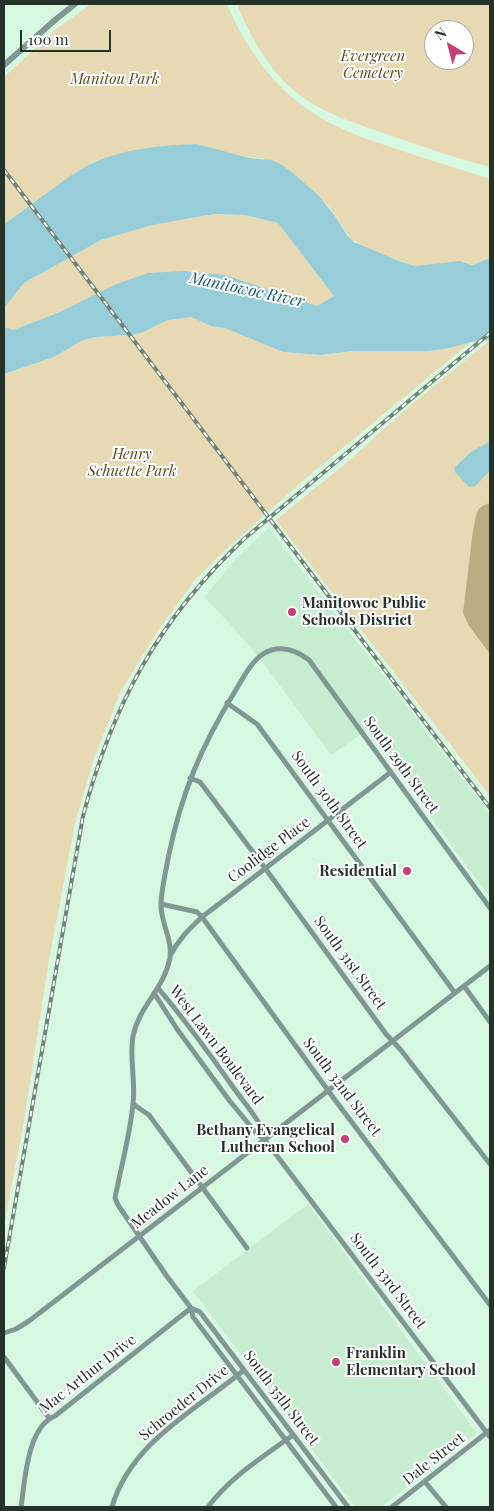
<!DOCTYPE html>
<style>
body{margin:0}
#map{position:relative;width:494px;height:1511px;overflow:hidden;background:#d7f8e0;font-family:"Playfair Display",serif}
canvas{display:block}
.frame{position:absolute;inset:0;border:5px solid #253228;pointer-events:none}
.north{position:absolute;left:424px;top:20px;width:50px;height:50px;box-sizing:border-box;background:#fff;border:1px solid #a8ada9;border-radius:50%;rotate:323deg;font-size:14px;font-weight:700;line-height:20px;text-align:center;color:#253228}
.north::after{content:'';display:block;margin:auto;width:18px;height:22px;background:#c73d76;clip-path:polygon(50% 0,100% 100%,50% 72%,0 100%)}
.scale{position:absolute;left:20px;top:30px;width:91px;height:22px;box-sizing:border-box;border:2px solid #253228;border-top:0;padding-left:6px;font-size:15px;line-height:18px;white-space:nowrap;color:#253228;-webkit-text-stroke:4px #fff;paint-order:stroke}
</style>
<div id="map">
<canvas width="494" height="1511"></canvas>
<div class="frame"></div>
<div class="north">N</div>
<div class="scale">100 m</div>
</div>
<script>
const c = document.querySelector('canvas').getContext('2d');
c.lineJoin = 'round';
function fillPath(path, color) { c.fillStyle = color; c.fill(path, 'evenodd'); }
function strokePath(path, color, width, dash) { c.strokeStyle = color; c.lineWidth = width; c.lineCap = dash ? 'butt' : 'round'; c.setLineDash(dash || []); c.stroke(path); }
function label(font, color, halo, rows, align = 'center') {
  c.font = font + ' "Playfair Display",serif'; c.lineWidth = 4; c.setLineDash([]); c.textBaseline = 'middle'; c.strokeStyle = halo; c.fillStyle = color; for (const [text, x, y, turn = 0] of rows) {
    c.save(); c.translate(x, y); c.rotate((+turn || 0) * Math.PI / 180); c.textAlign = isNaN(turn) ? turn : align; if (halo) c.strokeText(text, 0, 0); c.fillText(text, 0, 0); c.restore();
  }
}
fillPath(new Path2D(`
 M269,528l221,286v84l-123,-168 -36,25 -67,-91 -32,-38 -28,-29 35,-42z
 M308,1204l169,229 -96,74h-26l-162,-216z`), '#c7edd1');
fillPath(new Path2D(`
 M91,4h136c18,43 46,83 86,109 26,17 54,26 83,36 31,10 63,20 94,30v79l-18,7 -7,-3 -50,4 -42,-15 -22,-12 -22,-32 -10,-11 -27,-24 -10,-7 -20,-7 -19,-1 -46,-13 -33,2 -24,4 -31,7 -15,5 -26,16 -64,46v-147l52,-48z
 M237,4h253v163c-33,-8 -65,-20 -98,-31 -34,-12 -74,-23 -102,-49 -23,-21 -42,-54 -53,-83zM434,30h30v30h-30z
 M214,214l31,1 33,8 57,73 -18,10 -92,-31 -165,37 -47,18 -9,-3v-19l20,-25 77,-43 51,-15z
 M191,317l20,9 14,1 58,25 14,1 23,2 32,-4h76l18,-2 25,-7 -166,137 -85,76 -26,26 -18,25 -19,26 -36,59 -27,67 -19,65 -27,143 -24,155 -20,105v-852l50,-17 27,-16 14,-4 35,-2 11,-2 27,-13z
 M490,340v456l-214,-276 69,-56 60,-54z`), '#e6d9b4');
fillPath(new Path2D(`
 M490,503v151l-21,-28 -6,-13 10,-83c4,-14 1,-23 17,-27z`), '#bbad83');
fillPath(new Path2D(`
 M197,144l52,14 23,2 10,5 10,7 27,24 16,20 12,19 7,7 45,19 16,5 45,-5 12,4 18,-7v82l-19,2 -25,7 -18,2h-76l-32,4 -23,-2 -14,-1 -58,-24 -14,-2 -20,-9 -23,3 -27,13 -11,2 -35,2 -14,4 -27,16 -50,17v-47l9,3 47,-18 54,-27 34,-12 36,-2 41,4 92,31 17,-10 -56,-73 -33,-8 -31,-1 -62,11 -51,15 -77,43 -20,25v-84c12,-9 25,-17 37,-27 15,-10 29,-22 44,-30 33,-18 76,-22 112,-23z
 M490,441v30l-15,15 -6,1 -14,-15 -1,-4 17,-16z`), '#97cdd9');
strokePath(new Path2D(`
 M227,703l30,21 198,269
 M190,778l10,4 65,86 121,166 14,15 90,115
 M161,904l36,8 5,5 133,183 155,205
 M170,956c8,-16 19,-27 32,-39l189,-145
 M464,986l26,36
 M158,988c27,32 51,65 75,99 11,16 28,33 32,52
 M154,993l23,36 52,71 28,34 8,6 225,297
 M133,1104l16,11 98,133
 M191,1308l9,4 148,195
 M4,1333l12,-4 13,-8 461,-355
 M4,1357l45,61
 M425,1482l21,25
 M21,1507c4,-26 6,-80 34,-91l136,-108
 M112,1507c19,-65 83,-96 132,-137
 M208,1507c22,-30 55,-50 85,-72
 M336,1507l-143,-190 -2,-9 -25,-33 -48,-70 -3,-7c6,-31 15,-63 18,-94 3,-22 -4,-46 0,-68 6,-30 31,-47 37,-78 3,-18 -10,-36 -9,-55 1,-17 5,-33 8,-49 13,-62 32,-107 65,-161 8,-13 16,-30 29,-39 16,-10 33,-4 46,6l181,248
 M392,1507l98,-77`), '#819793', 5);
strokePath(new Path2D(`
 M4,65l51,-45 20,-16`), '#819793', 6);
const rail = new Path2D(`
 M4,170l486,638
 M4,1268l79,-452c30,-113 76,-197 161,-277l246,-206`);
strokePath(rail, '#6f8474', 4);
strokePath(rail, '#fff', 2, [5.5]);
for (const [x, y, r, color] of [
 [292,612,5,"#c73d76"],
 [407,871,5,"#c73d76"],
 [345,1139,5,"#c73d76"],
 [336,1362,5,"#c73d76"]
]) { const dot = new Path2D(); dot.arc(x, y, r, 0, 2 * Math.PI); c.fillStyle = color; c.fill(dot); strokePath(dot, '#fff', 2); }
label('italic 15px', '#5c4d1a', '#fff', [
 ["Evergreen",373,56],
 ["Cemetery",373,73],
 ["Manitou Park",115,79],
 ["Henry",132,454],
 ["Schuette Park",132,471]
]);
label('bold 15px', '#253228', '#fff', [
 ["Manitowoc Public",302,603],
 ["Schools District",302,620],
 ["Residential",397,871,"right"],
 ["Bethany Evangelical",335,1130,"right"],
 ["Lutheran School",335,1147,"right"],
 ["Franklin",346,1353],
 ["Elementary School",346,1370]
], 'left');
label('15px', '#253228', '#fff', [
 ["South 29th Street",401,765,54],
 ["South 30th Street",329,800,54],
 ["Coolidge Place",269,850,-37],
 ["South 31st Street",350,963,54],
 ["West Lawn Boulevard",216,1045,53],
 ["South 32nd Street",342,1087,53],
 ["Meadow Lane",170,1197,-38],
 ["South 33rd Street",388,1281,53],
 ["Mac Arthur Drive",88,1374,-38],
 ["South 35th Street",281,1398,53],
 ["Schroeder Drive",184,1403,-39],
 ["Dale Street",434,1459,-38]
]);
label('italic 16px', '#125b69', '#fff', [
 ["Manitowoc River",247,290,12]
]);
</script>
